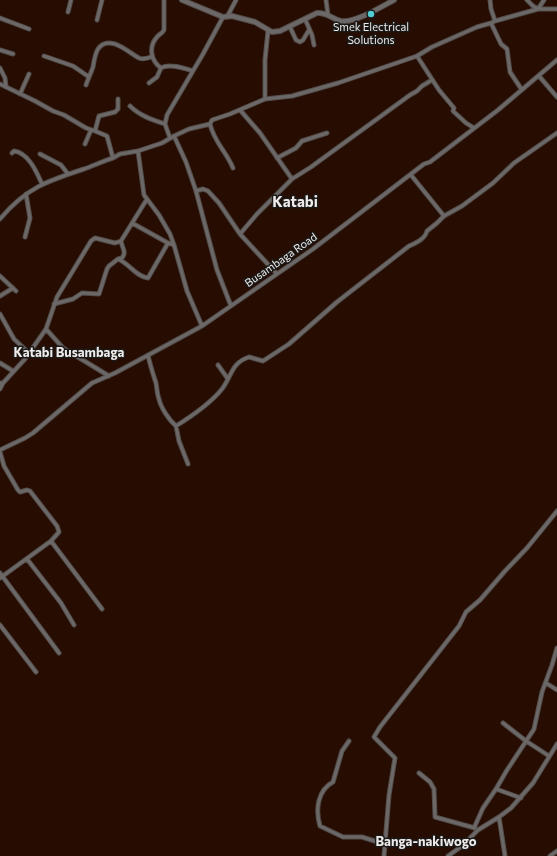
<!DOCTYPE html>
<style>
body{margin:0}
canvas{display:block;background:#35302e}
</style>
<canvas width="557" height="856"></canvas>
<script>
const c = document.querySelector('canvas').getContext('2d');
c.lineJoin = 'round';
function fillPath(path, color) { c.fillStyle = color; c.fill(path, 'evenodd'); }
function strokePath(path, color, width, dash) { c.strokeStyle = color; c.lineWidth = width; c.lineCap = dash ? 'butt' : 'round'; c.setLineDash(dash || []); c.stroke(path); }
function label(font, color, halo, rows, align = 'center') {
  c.font = font + ' Commissioner,sans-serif'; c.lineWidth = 3; c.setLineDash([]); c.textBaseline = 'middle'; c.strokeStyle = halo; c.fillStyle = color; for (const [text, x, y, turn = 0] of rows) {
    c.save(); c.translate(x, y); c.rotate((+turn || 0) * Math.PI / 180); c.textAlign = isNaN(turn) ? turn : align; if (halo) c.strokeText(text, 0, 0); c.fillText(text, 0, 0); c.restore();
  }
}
fillPath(new Path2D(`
 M0,0h557v856h-557z`), '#270d01');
const minor = new Path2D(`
 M164,0v30c-2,4 -5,4 -7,7 -9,10 -6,24 4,31 8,-5 23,0 32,3
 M326,0l2,15
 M490,0l1,9 4,12
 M527,0l6,6 5,3
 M538,9l6,-9
 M68,12l3,-12
 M227,17l9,-17
 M0,18l29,11
 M305,19l7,16 2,10
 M97,20l5,-20
 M491,23l10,21 6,5 3,23 12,18
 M290,27l6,13 4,2 3,-2 6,-10
 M0,50l13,4
 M44,56l29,10 16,11
 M417,56l22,34 15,18 -1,3 13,12 8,5
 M0,68l5,10 1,9
 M539,76l18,21
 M149,83l8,-6 4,-9
 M0,84l35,17 18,10 11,4 22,13 9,3 12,5 6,22
 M86,85c2,-6 5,-12 7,-18 1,-6 2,-13 5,-18 11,-16 31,4 41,9 4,2 9,0 12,-1
 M20,94l9,-20
 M265,99v-39l3,-29
 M130,106c10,10 23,14 35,18
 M240,110l20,23 32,46
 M210,124c4,18 16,27 23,44
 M95,131l4,-15 16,-4 3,-3v-10
 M174,136l12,26 10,29 7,-2 5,2 11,12 21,31 36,39
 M170,138l-5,-14 2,-9 36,-61 20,-37
 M85,144l6,-14
 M138,151l6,44 15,20 11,19 4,11 13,46 15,35
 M12,153l2,-2c15,2 23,22 28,33
 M40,154l21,11 7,9
 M277,158l19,-10 6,-7 25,-8
 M196,191l21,79 14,36
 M444,216l18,-10 31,-23 21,-20 43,-30
 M0,219c26,-31 47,-38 84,-50 9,-3 19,-8 29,-11l7,-4 18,-3 24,-8 12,-7 15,-7 21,-5 2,-4 18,-6 35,-15 27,-3 46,-13 79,-27 15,-9 45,-20 14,-4 4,-2 43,-12h19
 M132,223l36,20 6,2
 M240,234l17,-20 35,-35 19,-12 99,-72 7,-4 5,-5 10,-6
 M25,237l5,-19 -4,-24
 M118,259l4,-1c5,-6 0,-10 -1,-17
 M0,276l16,15
 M0,296l13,-8
 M54,304l19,-5 9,-6 17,1 8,-25 2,-3 9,-7c12,5 17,17 30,19l20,-35
 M0,314l14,25 15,14
 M46,329l17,19 46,28
 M148,355c2,10 5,19 8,28 1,5 1,11 3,16 2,9 10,21 17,27 16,-10 34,-22 46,-37 10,-13 9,-26 27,-32l14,4 26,-17 48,-42 72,-56c7,-3 16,-7 18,-15l10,-8 7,-7 -33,-41
 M0,363l13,8
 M218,365l10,14
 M0,383h3l-3,6
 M3,383l22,-24 21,-30 11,-32 34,-56 4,-3 20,5 6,-2 26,-42
 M176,426l3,15 9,23
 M0,450l25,-12 8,-5 59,-50 23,-10 87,-47 111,-77 111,-85 6,-2 68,-52 59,-50
 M0,452l4,14 14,24 2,2 7,-2 3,1 27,35 2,6 -8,9 -51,37
 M51,541l51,68
 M27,559l34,44 13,22
 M0,573l59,80
 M0,625l36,47
 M546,683l11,7
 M503,723l23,18 23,15
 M349,741l-7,10 -9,31c-15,8 -18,27 -13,44l23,11h19l22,7
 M419,773l11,9 4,7 1,28 40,11
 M496,789l25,9
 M499,817l6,39
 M474,828l9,-20 13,-19 11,-19 27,-41 8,-37 10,-27 5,-17
 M384,856l5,-61 6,-37 -21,-21 6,-10 79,-101 7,-14 14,-12 25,-29 22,-23 30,-37
 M448,856l14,-10 16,-16 21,-13 12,-9 22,-25 24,-39
 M550,856l7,-5`);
const tertiary = new Path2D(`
 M182,0l41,17 9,-1 23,6 17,10 8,-1 37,-18c10,-1 15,6 24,8 14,2 40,-14 53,-21`);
strokePath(minor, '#534e4c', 5);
strokePath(tertiary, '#534e4c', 6);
strokePath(minor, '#6b6867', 3);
strokePath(tertiary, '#6b6867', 4);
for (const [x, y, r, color] of [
 [371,14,4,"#51ccd1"]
]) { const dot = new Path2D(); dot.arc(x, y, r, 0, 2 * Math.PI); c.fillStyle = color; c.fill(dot); strokePath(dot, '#1b1918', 1.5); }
label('11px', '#eeebea', '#1b1918', [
 ["Smek Electrical",371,27],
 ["Solutions",371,40]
]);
label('11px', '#eeebea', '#1b1918', [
 ["Busambaga Road",281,260,-35]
]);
label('bold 13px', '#eeebea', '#1b1918', [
 ["Katabi Busambaga",69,353],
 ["Banga-nakiwogo",426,842]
]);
label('bold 15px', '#eeebea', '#1b1918', [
 ["Katabi",295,202]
]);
</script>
